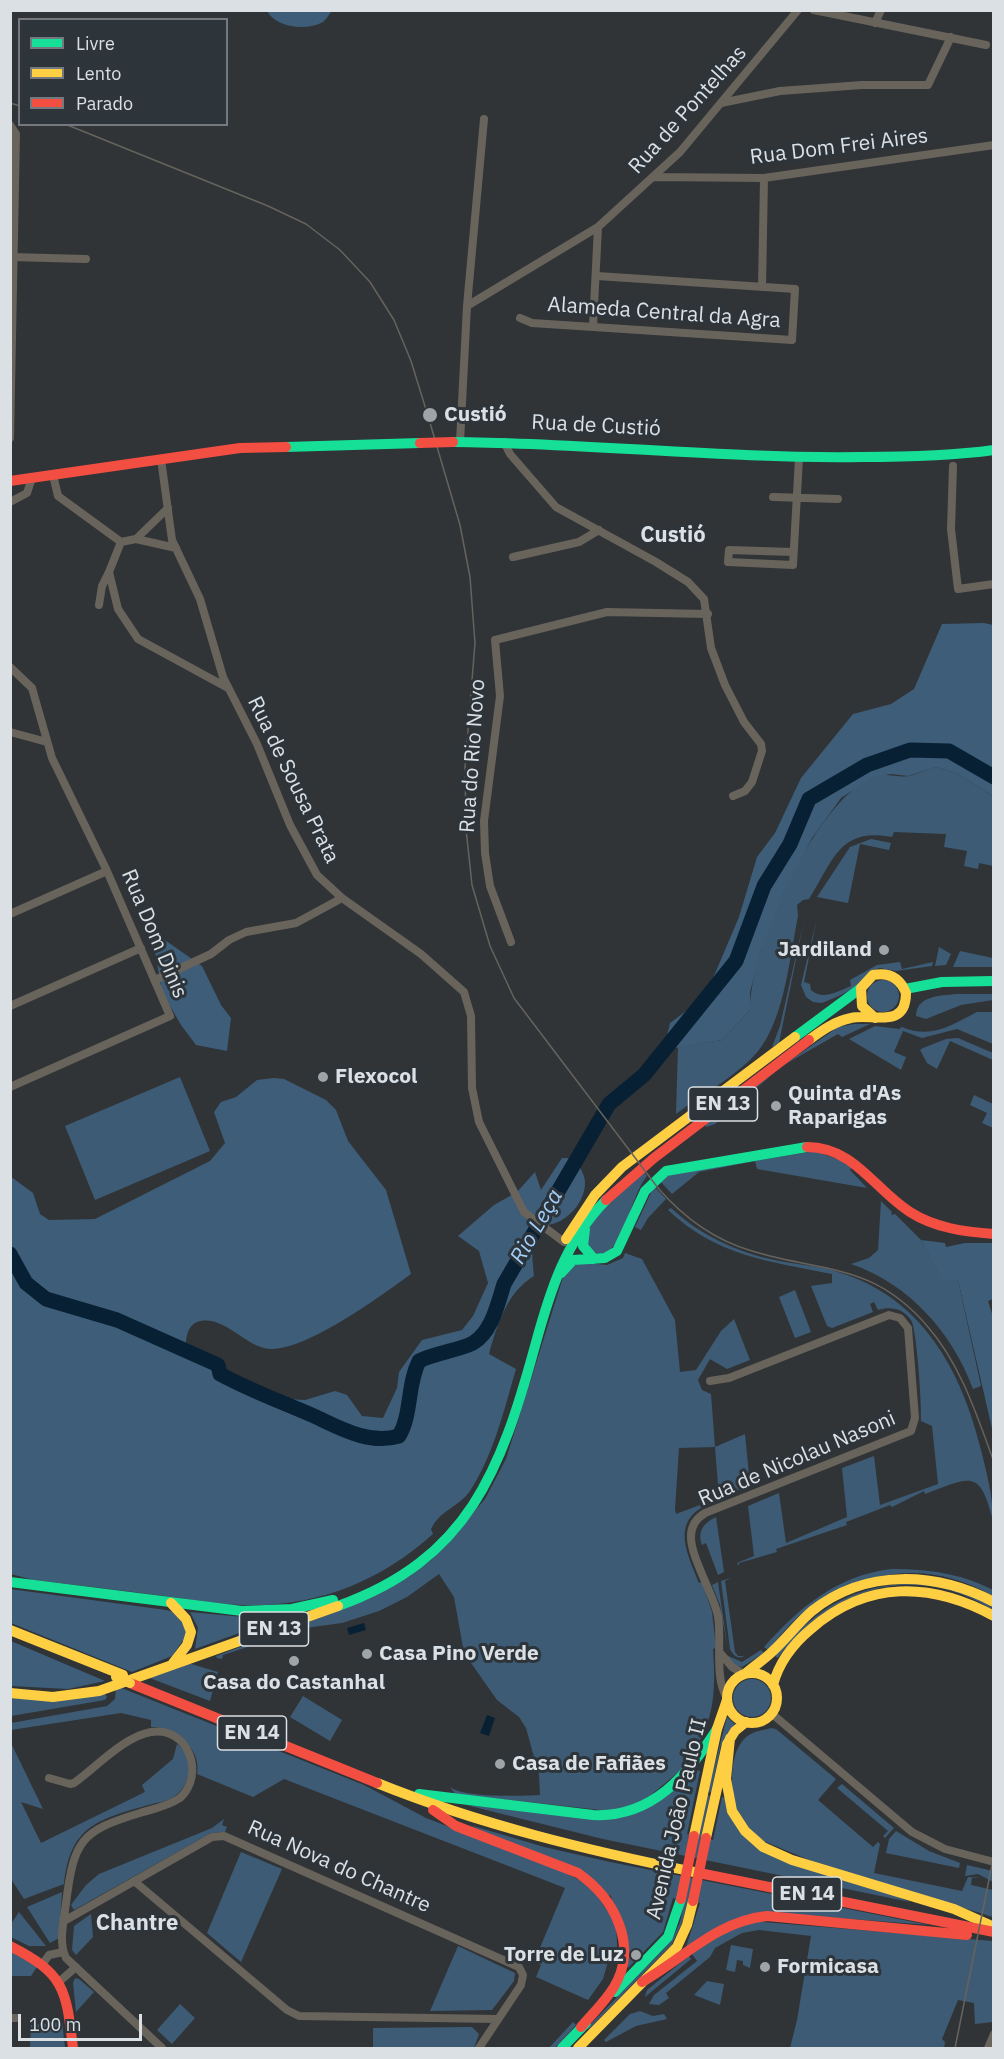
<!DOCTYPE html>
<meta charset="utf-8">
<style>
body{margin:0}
#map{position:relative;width:1004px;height:2059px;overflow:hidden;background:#303437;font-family:"IBM Plex Sans",sans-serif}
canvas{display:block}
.frame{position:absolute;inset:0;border:12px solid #dbe0e4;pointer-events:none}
.legend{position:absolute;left:18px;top:18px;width:210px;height:108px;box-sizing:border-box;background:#2d343a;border:2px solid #73797e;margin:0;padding:8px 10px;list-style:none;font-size:18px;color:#dbe0e4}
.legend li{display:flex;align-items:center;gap:12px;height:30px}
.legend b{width:30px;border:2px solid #73797e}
.scale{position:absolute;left:18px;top:2014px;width:124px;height:27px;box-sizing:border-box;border:3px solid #dbe0e4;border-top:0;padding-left:8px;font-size:18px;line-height:21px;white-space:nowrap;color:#dbe0e4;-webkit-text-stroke:4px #2d343a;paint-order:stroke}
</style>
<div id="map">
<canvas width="1004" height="2059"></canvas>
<div class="frame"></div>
<ul class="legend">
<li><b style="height:8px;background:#16e098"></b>Livre</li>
<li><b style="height:8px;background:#ffcf43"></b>Lento</li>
<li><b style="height:8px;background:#f24e42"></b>Parado</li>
</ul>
<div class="scale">100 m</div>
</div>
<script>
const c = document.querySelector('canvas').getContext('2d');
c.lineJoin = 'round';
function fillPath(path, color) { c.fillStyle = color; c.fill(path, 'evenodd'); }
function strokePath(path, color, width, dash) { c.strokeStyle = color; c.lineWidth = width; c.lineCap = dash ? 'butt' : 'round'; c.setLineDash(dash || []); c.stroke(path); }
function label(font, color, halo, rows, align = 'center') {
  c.font = font + ' "IBM Plex Sans",sans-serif'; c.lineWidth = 6; c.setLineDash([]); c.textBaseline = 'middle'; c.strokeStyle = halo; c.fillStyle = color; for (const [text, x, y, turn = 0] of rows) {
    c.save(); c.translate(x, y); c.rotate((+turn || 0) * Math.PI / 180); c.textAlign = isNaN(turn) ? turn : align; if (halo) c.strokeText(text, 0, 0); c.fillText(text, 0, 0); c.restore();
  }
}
fillPath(new Path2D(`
 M936,767l20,6 37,23v70l-14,-3 -1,6 -14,-3 3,-15 -23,-4 2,-13 -52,-2 -2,5c-53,-10 -59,24 -83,62l-6,1 -6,5 1,11c-9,44 -14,112 -47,143 -22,21 -51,37 -75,55l2,-67 44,-7 28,-30c0,-61 64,-208 123,-233 13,-5 25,1 36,-1 9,-2 18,-7 27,-9z
 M871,839l20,4 -2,7 -29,-6 -12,59 -31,-6 33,-50z
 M817,918l-13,64 6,2 1,6c11,11 28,1 40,-4l-1,-6 27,-15 23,-3 2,7 31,-7 -1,4 -36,5 -16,-3 -10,3 -13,15 -16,9 -19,8 -9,-1 -7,-5 -5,-12z
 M804,920l-25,123 -7,4 8,-21z
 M939,947l12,7 -5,11 -11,1z
 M960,951l33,7v9h-40z
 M867 996a16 16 0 1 1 32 0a16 16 0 1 1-32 0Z
 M956,994h37v6l-32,5 -35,14 -10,-3c1,-21 24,-20 40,-22z
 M977,1012h16v32l-36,-15 -35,9 -19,-7 -9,21 12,5 -5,13 -52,-31 26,-13 24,3 3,-2c29,13 51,-3 75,-15z
 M854,1024h16l-28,13 -4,-3 -54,31 54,-38z
 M958,1038l35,15v7l-43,-19 -13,28 -10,-6 -7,-13 3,-2 23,-9z
 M775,1072l-60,52 -9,3 -1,-3z
 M180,1077l30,74 -115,49 -30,-74z
 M974,1095l19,9v24l-11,-5 5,-10 -17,-8z
 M815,1151l38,14 -3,5 17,18 -110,-19 -2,-8 -56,11 -27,22 -12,-13 9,-6z
 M644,1172l3,4c-17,21 -22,70 -44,78l-11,-2c-3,-6 -7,-10 -6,-17 6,-21 42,-48 58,-63z
 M654,1186l12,13 -18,19 -7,12 -6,-3z
 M881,1201l11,11 -1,3 4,-1 26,26 21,39 16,1 23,106 -8,3c-21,-57 -64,-105 -122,-125l18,-6 9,-8z
 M671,1208c31,29 72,47 114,54 17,3 36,4 53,10 84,25 124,99 143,178 6,24 12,47 12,71 -13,-52 -21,-45 -68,-27l-1,-3 -32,16 -2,-2 -44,17 1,3 -71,24 1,3 -38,11v3l-2,-3 17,-7 -6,-50 31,-13 7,50 61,-26 -5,-49 32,-12 6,49 58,-21 -6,-58 -11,-5c1,-15 -4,-91 -10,-101 -8,-12 -21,-14 -33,-10l-4,-8 -4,2 3,8 -41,16 -5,-2 -16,-40 21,-3v-9c-63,-13 -114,-17 -164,-64z
 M625,1253l17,6 33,61 5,52 16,-2 25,-39 13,-12 16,41 -23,9 -17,-10 -12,21 4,10 9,4 4,53 30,-13 5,51 -31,13 -4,-51 -36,1 -4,61 1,5 24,-9 1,3c-30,18 -11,51 -2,75l3,-1 10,30 4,36 -3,1c3,43 2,79 -29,113l3,3 -47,39 -30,7 -155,-17 -5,-7c14,11 71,9 90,8l-1,-20 -13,-47 -7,-11 -22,-17 -33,-47 -10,-56 -15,-23 -32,23 -28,14 -37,12 -37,5 -82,27 -1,4 -5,-1 -1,-2 150,-56 44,-24 20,-15 55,-62 21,-40 58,-185 8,-9 15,-2 20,2 16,-7z
 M795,1290l16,42 -16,6 -16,-41z
 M716,1517l8,55 -6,3 -12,-32 -4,2c-5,-14 2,-22 14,-28z
 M891,1569c37,0 69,4 102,21v6c-55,-31 -108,-30 -163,0 -12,6 -24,13 -34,23 -10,9 -19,21 -28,31l-4,-3c36,-40 72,-71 127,-78z
 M731,1578l-6,3 10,71 3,4h6c-6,4 -11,-1 -14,-7l-9,-68z
 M718,1582l10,69 -8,-46 -8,-20z
 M918,1583c18,2 68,10 75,27 -77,-49 -163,-23 -215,48l-3,-2c43,-49 77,-71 143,-73z
 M761,1650l3,3 -22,14 -7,-2 -9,-10 16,7z
 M188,1663l30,9 -8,29 -63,-24z
 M733 1698a19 19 0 1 1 38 0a19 19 0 1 1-38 0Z
 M119,1687l245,98 62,33 149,58 17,12 24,36 2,40 -10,-2 -5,17 -15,21 -52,-23 5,-12 -7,-3 31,-74 -281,-109 -31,18 -56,-23c5,-25 -22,-48 -46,-47v-7l-30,-7 -110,17v-7l96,-17 8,-7 1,-11z
 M105,1694l2,3 -2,3 -94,16v-20z
 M303,1696l39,24 -12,21 -40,-24z
 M727,1717l8,7 -14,21 -10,47 -3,-1z
 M771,1728l5,1 60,50 -18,21 55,47 5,-5 2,2 -6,29 88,18 6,-14 14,1h-10l-1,7 22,5v27l-207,-63c-17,-8 -42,-24 -49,-43 -7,-20 -9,-63 12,-76 6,-4 15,-5 22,-7z
 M10,1741l33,68 -22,-7 20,41 104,-51 -3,-7 31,-26 4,-15c17,12 15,40 -2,52 -8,6 -21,7 -30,10 -50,14 -75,22 -81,78l-40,15 -13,-20z
 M693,1769l7,2 -13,63 11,2 9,-41 3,1 -9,41 12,3 9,-43 3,1 17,34 168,70 -307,-63 -137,-34 147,14z
 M842,1784l52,44 -9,10 -2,-2 5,-5 -51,-43z
 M224,1819l-2,6 5,2 -2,5 -14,1 -137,77 -3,-5 15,-20 13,-11 113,-46z
 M470,1825l74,22 66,15 319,63 -157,-12 -86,34 14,-44 -12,-2 -6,22 -10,21 -83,85 -2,-1 84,-86 9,-20 5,-22 -12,-2 -10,34 -35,36 -17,-72z
 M896,1831l33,20 31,12 -1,5 -73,-15 3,-14z
 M241,1852l41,17 -41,93 -34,-29z
 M967,1865l26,6v11l-15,-8 -13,2z
 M62,1892l-3,46 -9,5 -23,-36z
 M19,1912l27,34h-17l-18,-9v-13z
 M91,1914l2,23 -17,18 -4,-5 2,-24z
 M751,1921l242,20v81l-18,2 -1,-21 -16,-3 -16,39 3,3 -1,6h-154l7,-28 14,-84 -52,-6 -17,3 -27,15 -5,9 -44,36 3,5 -10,7 -10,-1 5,-9 43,-34 -5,-7 28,-22z
 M731,1945l22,4 -3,19 -7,-3v-4l-6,-1 -2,12 -9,-2z
 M458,1946l57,27 -1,8 -22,29 -62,1z
 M689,1956l2,3 -46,38 2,-7z
 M75,1978l4,1 15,13 -18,20 -3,-29z
 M707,1981l17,3 -4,21 -26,-10z
 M180,2004l15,14 -23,26 -15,-14z
 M640,2011l13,5 11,-2 3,5 -31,7 -30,16 -2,-2 26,-26z
 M62,2022l3,26h-35l1,-23z
 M573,2022l3,3 -21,23h-6z
 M472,2027l7,7 -5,14h-101v-20z`), '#3d5b75');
fillPath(new Path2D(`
 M267,11v-1l65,1c-3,3 -6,9 -9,11 -16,9 -47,6 -56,-11z
 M984,623l9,2v171l-37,-23 -20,-6 -28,9 -17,-2 -18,3 -32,21 -29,40 -29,56 -22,57 -11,41v18l-28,30 -47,8 -9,-8 4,-17 35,-26 34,-80 18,-60 18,-24 26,-55 52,-64 38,-10 23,-15 28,-65z
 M162,938l40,28 19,39 10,13 -4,33 -31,-6 -15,-20 -19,-33 -8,-46z
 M274,1078l10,1 42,21 10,10 12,31 38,49 25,84c-29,21 -112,83 -147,74 -21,-5 -40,-31 -63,-27 -16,2 -16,23 -15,35l100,43 19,1 30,-9 12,4 15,21 21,2 14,-30 2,-16 23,-32 40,-10 11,-14 15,-33 -9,-32 -21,-15 36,-31 23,-13 18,-20 6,18 21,-32h13c4,8 11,18 10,27 -2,20 -19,38 -38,40 -18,19 -15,26 -13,51 -27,16 -37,49 -45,78l27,15c-12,41 -22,85 -46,122 -12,17 -29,18 -39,38l2,5c-53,48 -119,74 -191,71 -26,-1 -52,-6 -78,-9 -43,-6 -87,-11 -131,-16l-22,-6 -1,-398 23,17 7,21 9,6 46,-1 115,-58 15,-18 -11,-31 7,-10 15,-5 21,-17z
 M921,1240l24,3 1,4 19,-4h28v56l-5,2 6,19 -1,113 -35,-153h-16z
 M10,1589l156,21 8,2 15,20 -17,24 -40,16 -121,-49z
 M190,1612l85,8 -80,29 3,-21z
 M11,1641l94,40 -37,8 -57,-3z
 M10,1949l27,18 -6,9h-20z`), '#3d5d79');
fillPath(new Path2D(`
 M364,1623l2,7 -17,5 -2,-7z
 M487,1715l8,3 -6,18 -9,-3z`), '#082033');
strokePath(new Path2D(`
 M10,1254l16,29 20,16 71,21 101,45 2,9c31,17 62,28 94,42 26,12 55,29 85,20 13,-22 8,-51 20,-75 16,-8 41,-11 54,-18 19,-11 25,-40 31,-59l105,-180 35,-29 92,-114 28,-75 26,-42 19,-45 58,-34 43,-15 39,1 45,26`), '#082033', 15);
strokePath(new Path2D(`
 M814,10l172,35
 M875,23l6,-13
 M721,103l59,-12 82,-6h66l23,-48
 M10,125l6,9 -6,304
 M653,177l111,1 230,-33
 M10,257l76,2
 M762,287l2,-109
 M467,306l17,-187
 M520,318l12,5 260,17 3,-51 -198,-13
 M593,326l5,-99
 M460,442l7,-136 131,-79 82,-75 118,-142
 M504,442l6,12 46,53 100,55 32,20 16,17 7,49 14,37 19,37 17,22 1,7 -10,31 -7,9 -12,5
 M161,459l11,81 28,59 23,78 34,67 33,81 27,50 25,23 79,56 43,38 7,24 1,72 7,34 45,90 40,30
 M953,466l-2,63 7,60 36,-5
 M53,475l5,21 63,46 -12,30 9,37 20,30 90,49
 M773,497l65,2
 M10,502l17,-9 5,-15
 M136,539l32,-31
 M121,542l15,-3 40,9
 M793,552l-64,-2 -1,12 65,3 6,-107
 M513,557l66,-15 20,-12
 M99,605l3,-19 7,-14
 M10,667l22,21 20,70 55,113 63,145 -160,71
 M10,732l37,10
 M10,914l97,-43
 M511,942l-21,-56 -5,-33 -1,-32 16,-125 -5,-56 112,-28 101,2
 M155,980l56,-26 18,-14 17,-8 50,-9 46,-25
 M10,1006l131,-58
 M710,1381l19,-3 160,-63 11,3 8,10 7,90 -4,13 -206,82c-8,5 -14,13 -14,23 -1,20 22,57 27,80 4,25 -4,62 9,82
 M721,1654l11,13 12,7
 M771,1713l141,119 33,17 49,13
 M49,1778l21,6 4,-1c21,-15 51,-47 77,-51 37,-6 55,42 29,66 -12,8 -26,11 -40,15 -60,18 -66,28 -74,90 -2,17 -8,39 0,55l96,90
 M134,1881l153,129 12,6 198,3
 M64,1921l148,-84 12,-1 295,131 4,8 -2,10 -42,63
 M44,1962l5,-7 14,-3
 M60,1981l16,-14
 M10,2018h6
 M988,2048l6,-14`), '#69645b', 8);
strokePath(new Path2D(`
 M453,442c137,1 273,17 409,15 44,0 88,-1 132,-7
 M286,447l134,-4
 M905,989l37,-7 52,-1
 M795,1037l66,-49
 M585,1229l-2,17 11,13
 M561,1273l12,-13 32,-2 12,-7 28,-60 21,-20 141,-24
 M10,1582l232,29 50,-2 41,-9
 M338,1606c131,-47 163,-136 197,-260 15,-55 30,-104 71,-146
 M419,1794l174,21c59,3 95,-40 124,-86
 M615,1992l53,-55 13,-38
 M562,2048l24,-25`), '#16e098', 10);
strokePath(new Path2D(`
 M809,1040c12,-9 26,-19 42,-22 21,-5 55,12 55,-25 -6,-15 -17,-21 -33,-18l-12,13 1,18 13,12
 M566,1239l29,-44 27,-28 173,-130
 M171,1603l15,16 5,13 -4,13 -14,18
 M10,1630l113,45
 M727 1698a25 25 0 1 1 50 0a25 25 0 1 1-50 0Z
 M745,1674c9,-8 20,-15 28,-23 14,-13 25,-28 39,-40 54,-43 124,-39 182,-9
 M773,1685c6,-23 20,-41 38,-56 56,-49 120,-47 183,-13
 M10,1693l43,4 46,-6 239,-85
 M730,1738l-4,41 6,32 13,20 18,16 29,13 162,49 38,17
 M377,1783c104,42 213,68 322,90
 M694,1836l23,-107 10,-29
 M706,1838l21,-94 8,-13 11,-9
 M578,2048l99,-101 10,-22 6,-24`), '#ffcf43', 10);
strokePath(new Path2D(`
 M10,481l230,-33 46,-1
 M807,1147c47,0 67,42 103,65 25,16 55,20 84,22
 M606,1200l48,-42 155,-118
 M130,1683l247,100
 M433,1810l23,16 122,47c36,25 61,72 36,114 -9,15 -22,27 -33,40
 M699,1873l295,59
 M10,1946c55,28 56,43 63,102
 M642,1982c42,-24 75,-61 125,-66l200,19`), '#f24e42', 10);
strokePath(new Path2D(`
 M10,103l10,3
 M65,124l203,82 38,18 34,26 30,32 24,38 17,41 17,55 32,109 10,52 5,66 -10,125 1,61 6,56 18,61 24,52 144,190c26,30 56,52 94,63 71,22 121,11 176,76 33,38 49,89 66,135
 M955,2048l39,-193`), '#66635d', 1.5);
strokePath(new Path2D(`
 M116,1677l14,6`), '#ffcf43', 10);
strokePath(new Path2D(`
 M420,443l33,-1
 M681,1899l13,-63
 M693,1901l13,-63`), '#f24e42', 10);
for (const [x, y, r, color] of [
 [430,415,8,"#9fa4a7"],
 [884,950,6,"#9fa4a7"],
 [323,1077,6,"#9fa4a7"],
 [776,1106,6,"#9fa4a7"],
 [367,1654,6,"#9fa4a7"],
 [294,1661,6,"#9fa4a7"],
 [500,1764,6,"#9fa4a7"],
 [636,1955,6,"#9fa4a7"],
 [765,1967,6,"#9fa4a7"]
]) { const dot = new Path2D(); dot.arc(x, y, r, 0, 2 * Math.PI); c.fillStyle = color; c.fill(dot); strokePath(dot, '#2d343a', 2); }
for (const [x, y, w] of [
 [723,1104,69],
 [274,1629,69],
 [252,1733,69],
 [807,1894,69]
]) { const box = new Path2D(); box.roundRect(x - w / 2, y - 17, w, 34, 4.5); c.fillStyle = '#2d343a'; c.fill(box); strokePath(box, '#dbe0e4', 1.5); }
label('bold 20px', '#dbe0e4', null, [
 ["EN 13",723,1104],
 ["EN 13",274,1629],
 ["EN 14",252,1733],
 ["EN 14",807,1894]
]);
label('21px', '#dbe0e4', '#2d343a', [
 ["Rua de Pontelhas",688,110,-48],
 ["Rua Dom Frei Aires",839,147,-7],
 ["Alameda Central da Agra",664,313,4],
 ["Rua de Custió",596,426,3],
 ["Rua do Rio Novo",473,756,-86],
 ["Rua de Sousa Prata",293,780,64],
 ["Rua Dom Dinis",154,934,67],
 ["Rua de Nicolau Nasoni",797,1459,-23],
 ["Avenida João Paulo II",677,1819,-77],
 ["Rua Nova do Chantre",339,1867,24]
]);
label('bold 21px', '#dbe0e4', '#2d343a', [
 ["Custió",444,415],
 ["Jardiland",872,950,"right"],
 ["Flexocol",335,1077],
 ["Quinta d'As",788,1094],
 ["Raparigas",788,1118],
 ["Casa Pino Verde",379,1654],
 ["Casa do Castanhal",294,1683,"center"],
 ["Casa de Fafiães",512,1764],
 ["Torre de Luz",624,1955,"right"],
 ["Formicasa",777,1967]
], 'left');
label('bold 22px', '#dbe0e4', '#2d343a', [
 ["Custió",673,536],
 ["Chantre",137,1924]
]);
label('italic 22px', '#a0cef8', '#2d343a', [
 ["Rio Leça",537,1227,-60]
]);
</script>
